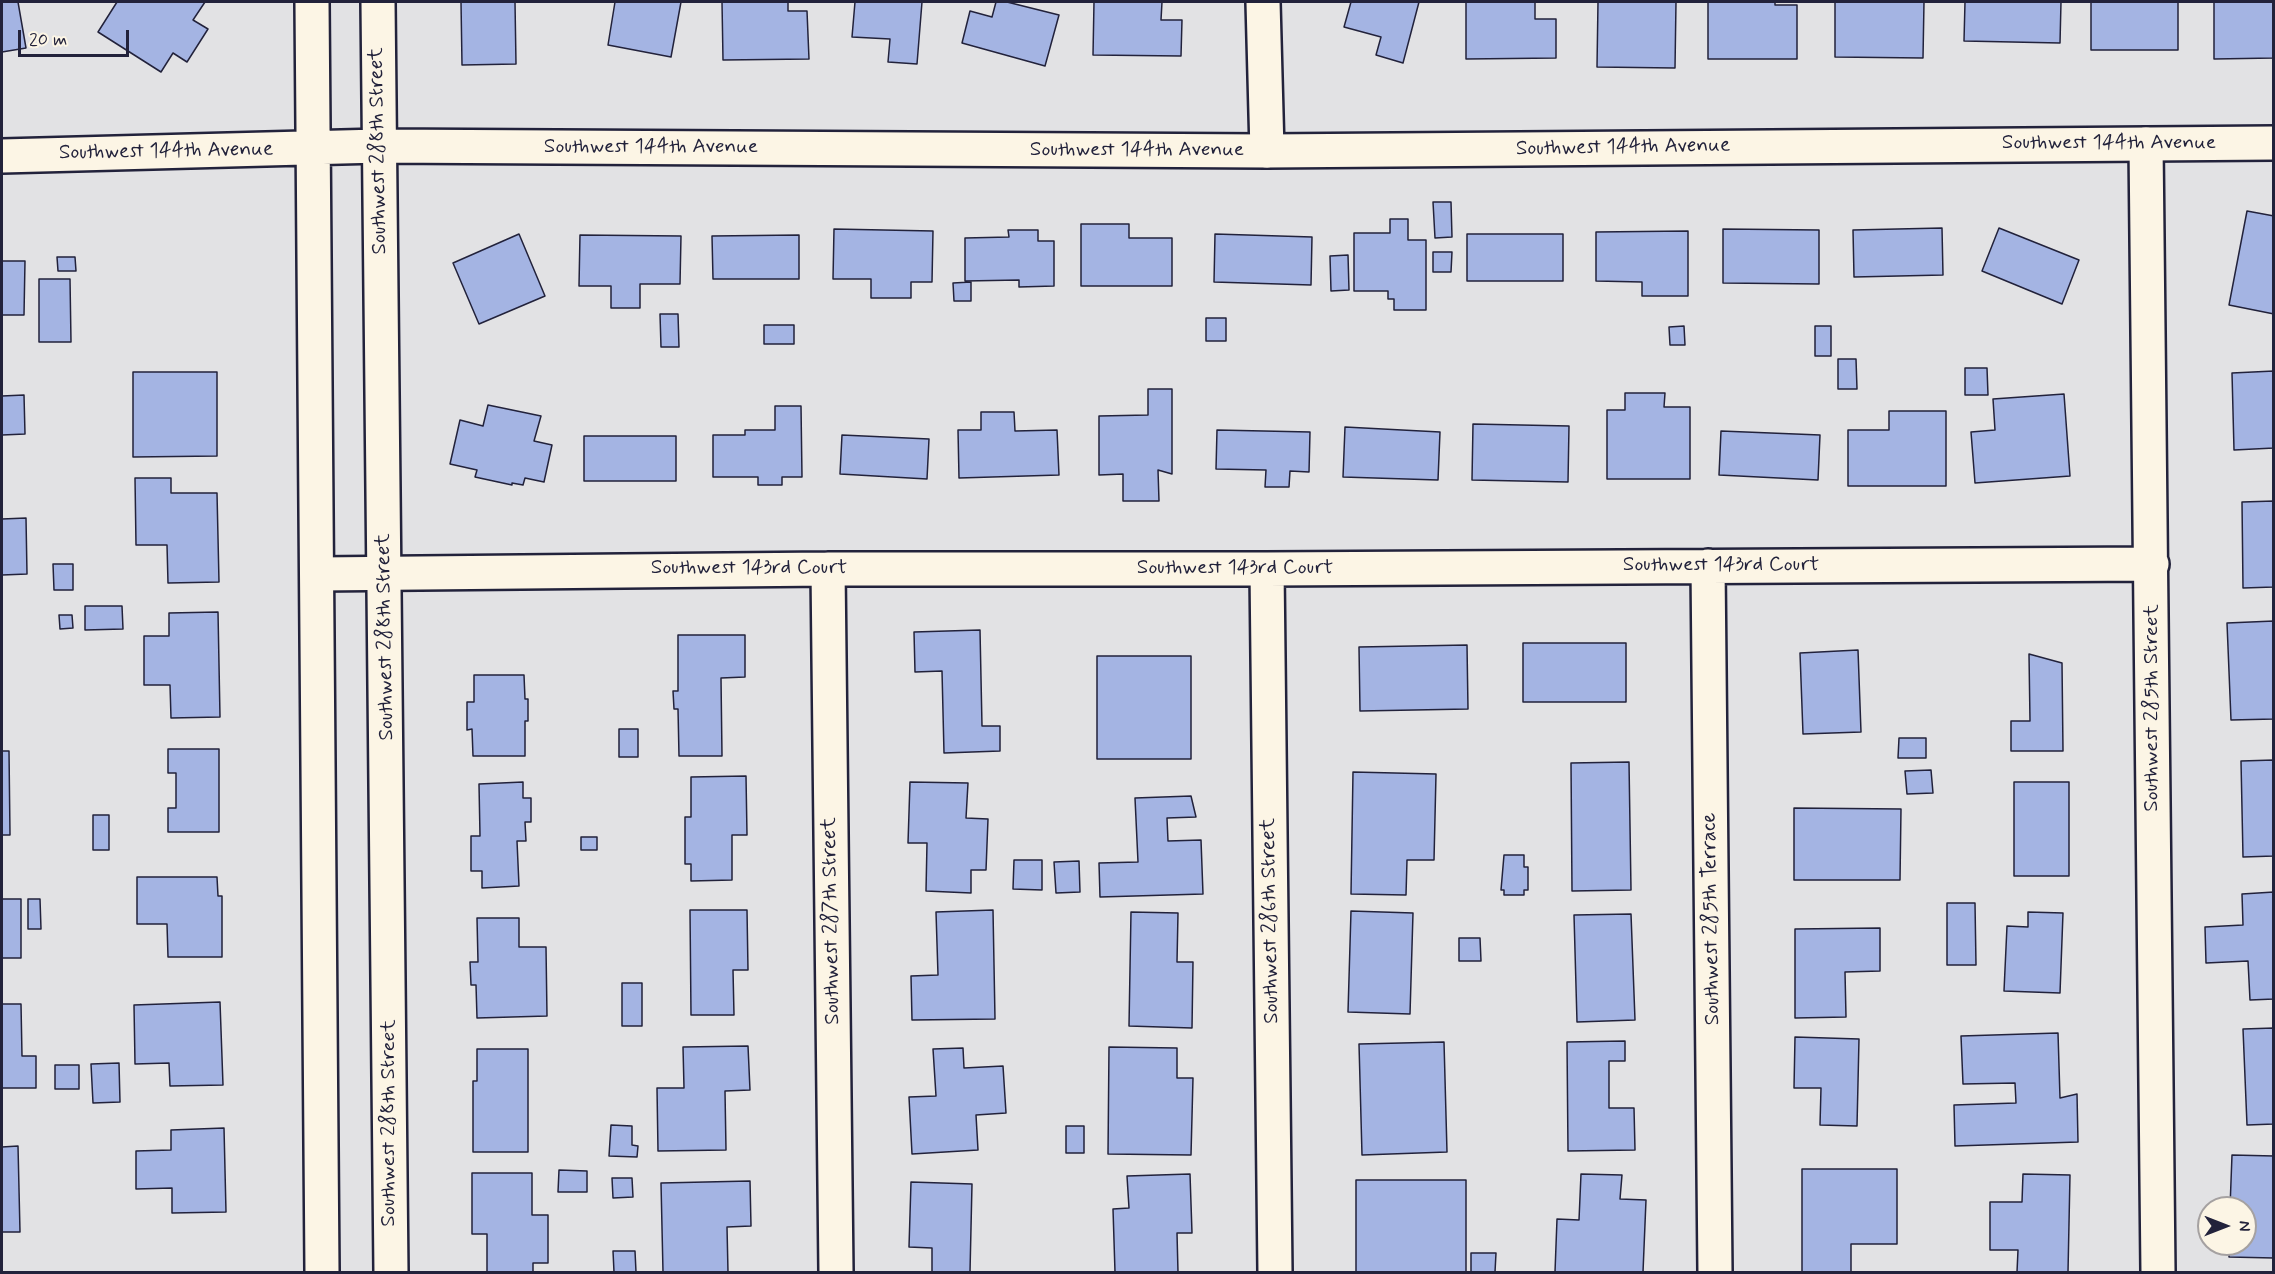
<!DOCTYPE html>
<style>
body{margin:0}
#map{position:relative;width:2275px;height:1274px;overflow:hidden;background:#e2e2e4;font-family:Mynerve,sans-serif}
canvas{display:block}
.frame{position:absolute;inset:0;border:3px solid #22223b;pointer-events:none}
.north{position:absolute;left:2197px;top:1196px;width:60px;height:60px;box-sizing:border-box;background:#fcf5e5;border:2px solid #a5a1a1;border-radius:50%;rotate:90deg;font-size:16px;font-weight:700;line-height:24px;text-align:center;color:#22223b}
.north::after{content:'';display:block;margin:auto;width:21px;height:27px;background:#22223b;clip-path:polygon(50% 0,100% 100%,50% 72%,0 100%)}
.scale{position:absolute;left:18px;top:30px;width:111px;height:27px;box-sizing:border-box;border:3px solid #22223b;border-top:0;padding-left:8px;font-size:18px;line-height:21px;white-space:nowrap;color:#22223b;-webkit-text-stroke:4px #fcf5e5;paint-order:stroke}
</style>
<div id="map">
<canvas width="2275" height="1274"></canvas>
<div class="frame"></div>
<div class="north">N</div>
<div class="scale">20 m</div>
</div>
<script>
const c = document.querySelector('canvas').getContext('2d');
c.lineJoin = 'round';
function fillPath(path, color) { c.fillStyle = color; c.fill(path, 'evenodd'); }
function strokePath(path, color, width, dash) { c.strokeStyle = color; c.lineWidth = width; c.lineCap = dash ? 'butt' : 'round'; c.setLineDash(dash || []); c.stroke(path); }
function label(font, color, halo, rows, align = 'center') {
  c.font = font + ' Mynerve,sans-serif'; c.lineWidth = 4.5; c.setLineDash([]); c.textBaseline = 'middle'; c.strokeStyle = halo; c.fillStyle = color; for (const [text, x, y, turn = 0] of rows) {
    c.save(); c.translate(x, y); c.rotate((+turn || 0) * Math.PI / 180); c.textAlign = isNaN(turn) ? turn : align; if (halo) c.strokeText(text, 0, 0); c.fillText(text, 0, 0); c.restore();
  }
}
const building = new Path2D(`
 M2,2h16l8,46 -24,4z
 M117,2h88l-12,18 15,9 -21,33 -14,-9 -12,19 -63,-40z
 M461,2h54l1,62 -54,1z
 M615,2h66l-10,55 -63,-12z
 M722,2h66v9h19l2,48 -86,1z
 M855,2h67l-5,62 -29,-2 2,-23 -38,-2z
 M996,2h11l52,13 -14,51 -83,-23 8,-32 22,6z
 M1094,2h68l-1,18h21l-1,36 -88,-1z
 M1351,2h68l-16,61 -27,-8 5,-18 -37,-10z
 M1466,2h69v17h21v39l-90,1z
 M1598,2h78l-1,66 -78,-1z
 M1708,2h67v3h22v54h-89z
 M1835,2h89l-1,56 -88,-1z
 M1965,2h96l-1,41 -96,-2z
 M2091,2h87v48h-87z
 M2214,2h60v56l-60,1z
 M1433,202h18l1,35 -17,1z
 M2247,211l27,5v98l-45,-9z
 M1390,219h18v21h18v70h-32v-11h-6v-8h-34v-58h36z
 M1081,224h48v14h43v48h-91z
 M1942,228l1,47 -89,2 -1,-47z
 M1999,228l80,32 -17,44 -80,-33z
 M834,229l99,2 -1,51h-21v16h-40v-19h-38z
 M1723,229l96,1v54l-96,-1z
 M1008,230h30v11h16v45l-35,1v-7l-54,1v-43l44,-1z
 M1688,231v65h-46v-14l-46,-1v-49z
 M519,234l26,62 -66,28 -26,-61z
 M1215,234l97,3 -1,48 -97,-3z
 M1467,234h96v47h-96z
 M580,235l101,1 -1,48h-40v24h-29v-22h-32z
 M799,235v44h-86l-1,-43z
 M1433,252h19l-1,20h-18z
 M1348,255l1,35 -18,1 -1,-35z
 M57,257h18l1,14h-18z
 M2,261h23l-1,54h-22z
 M39,279h31l1,63h-32z
 M971,282v19h-17l-1,-18z
 M660,314h18l1,33h-18z
 M1206,318h20v23h-20z
 M764,325h30v19h-30z
 M1684,326l1,19h-15l-1,-18z
 M1815,326h16v30h-16z
 M1838,359h18l1,30h-19z
 M1965,368h22l1,27h-23z
 M2274,371v77l-40,2 -2,-77z
 M133,372h84v84l-84,1z
 M1148,389h24v85l-14,-4 1,31h-36v-27l-24,1v-59l49,-1z
 M1625,393h40l-1,14h26v72h-83v-69h18z
 M2064,394l6,82 -95,7 -4,-51 24,-2 -2,-31z
 M24,395l1,39 -23,1v-39z
 M488,405l53,11 -7,25 18,4 -8,37 -19,-4 -2,7 -11,-2v2l-37,-8 2,-7 -27,-6 10,-44 23,6z
 M775,406h26l1,71h-20v8h-24v-8h-45v-42h32v-5h30z
 M1889,411h57v75h-98v-56h41z
 M981,412h33l1,19 42,-1 2,45 -100,3 -1,-48h23z
 M1473,424l96,2 -1,56 -96,-2z
 M1345,427l95,5 -2,48 -95,-3z
 M1217,430l93,2 -1,40 -19,-1 -1,16h-24l1,-17 -50,-1z
 M1721,431l99,4 -2,45 -99,-5z
 M842,435l87,4 -2,40 -87,-5z
 M584,436h92v45h-92z
 M135,478h36v15h46l2,89 -51,1 -1,-38h-31z
 M2274,501v86l-31,1 -1,-86z
 M26,518l1,56 -25,1v-56z
 M53,564h20v26h-19z
 M85,606h37l1,23 -38,1z
 M218,612l2,105 -49,1 -1,-33h-26v-49h25v-23z
 M59,615h13l1,13 -13,1z
 M2274,621v98l-43,1 -4,-97z
 M980,630l2,96h18v25l-56,2 -2,-82 -27,1 -1,-40z
 M678,635h67v42l-24,1 1,78h-43l-1,-47h-4l-1,-18h5z
 M1523,643h103v59h-103z
 M1467,645l1,64 -108,2 -1,-64z
 M1858,650l3,82 -58,2 -3,-81z
 M2029,654l33,9 1,88h-52v-30h19z
 M1097,656h94v103h-94z
 M474,675h50l1,24h3v22h-3v35h-52l-1,-27 -5,1v-28h7z
 M619,729h19v28h-19z
 M1899,738h27v20h-28z
 M168,749h51v83h-51v-24h8v-35h-8z
 M2,751h7l1,84h-8z
 M2274,760v96l-31,1 -2,-96z
 M1629,762l2,128 -59,1 -1,-128z
 M1931,770l2,23 -26,1 -2,-23z
 M1353,772l83,2 -2,86h-27l-1,35 -55,-1z
 M746,776l1,59h-15v45l-41,1v-17h-6v-47h6v-40z
 M523,782v16h8v24h-6l1,19h-9l2,45 -37,2v-17h-11v-35h9l-1,-52z
 M910,782l58,1 -2,35 22,1 -2,51h-15v23l-45,-2 1,-48h-19z
 M2014,782h55v94h-55z
 M1191,796l5,21 -29,1 1,23 33,-1 2,54 -103,3 -1,-34 39,-1 -3,-64z
 M1794,808l107,1 -1,71h-106z
 M93,815h16v35h-16z
 M581,837h16v13h-16z
 M1504,855h20v12h4v23h-4v5h-20v-5h-3z
 M1014,860h28v30l-29,-1z
 M1079,861l1,31 -24,1 -2,-31z
 M137,877h80l1,19h4v61h-54l-1,-33h-30z
 M2274,892v107l-24,1 -2,-39 -42,2 -1,-36 38,-2 -1,-31z
 M2,899h19v59h-19z
 M28,899h12l1,30h-13z
 M1947,903h28l1,62h-29z
 M690,910h57l1,60h-15l1,45h-43z
 M993,910l2,109 -83,1 -1,-44 27,-1 -2,-63z
 M1351,911l62,2 -3,101 -62,-2z
 M1131,912l47,1 -1,49h16l-1,66 -63,-2z
 M2028,912l35,1 -3,80 -56,-2 3,-65 21,1z
 M1631,914l4,106 -58,2 -3,-107z
 M477,918h42v29h27l1,69 -70,2 -1,-33h-5l-1,-23h8z
 M1880,928v43l-35,1 1,45 -51,1v-89z
 M1459,938h21l1,23h-22z
 M622,983h20v43h-20z
 M220,1002l3,83 -53,1 -1,-23 -34,1 -1,-59z
 M2,1004h19l1,52h14v32h-34z
 M2274,1028v96l-27,1 -4,-96z
 M2058,1033l2,65 17,-4 1,48 -123,4 -1,-41 62,-2 -1,-20 -52,1 -2,-48z
 M1795,1037l64,2 -2,87 -37,-1 1,-37h-27z
 M1625,1041v20h-16v47h25l1,42 -67,1 -1,-109z
 M1444,1042l3,110 -85,3 -3,-111z
 M748,1046l2,44 -25,1 1,59 -68,1 -1,-63h27l-1,-41z
 M1109,1047l68,1v30h16l-2,77 -83,-1z
 M963,1048l1,20 39,-2 3,47 -30,2 2,35 -66,4 -3,-57 27,-1 -3,-47z
 M477,1049h51v103h-55v-71h4z
 M119,1063l1,39 -27,1 -2,-39z
 M55,1065h24v24h-24z
 M611,1125l21,1v19l6,1 -1,11 -28,-1z
 M1066,1126h18v27h-18z
 M224,1128l2,84 -54,1v-25l-36,1v-38l35,-1v-20z
 M18,1146l2,86h-18v-85z
 M2232,1155l42,1v102l-45,-1v-13h16v-36h-15z
 M1802,1169h95v75h-46v28h-49z
 M559,1170l28,1v21h-29z
 M472,1173h60v42h16v48h-15v9h-46v-38h-15z
 M1190,1174l2,59h-15l1,39h-63l-2,-63 16,-1 -2,-32z
 M1581,1174l41,1 -2,24 26,1 -3,72h-88l2,-53 22,1z
 M2023,1174l47,1 -2,97h-51l1,-22h-28v-48h32z
 M612,1178h20l1,19 -20,1z
 M1356,1180h110v92h-110z
 M750,1181l1,45 -24,1 1,45h-65l-2,-89z
 M911,1182l61,2 -2,88h-38v-24l-23,-1z
 M613,1251h22l1,21h-22z
 M1471,1253h25l-1,19h-24z`);
fillPath(building, '#a4b4e3');
strokePath(building, '#22223b', 1.5);
const street = new Path2D(`
 M1263,2l4,149
 M2146,144l12,1128
 M1708,566l7,706
 M828,569l8,703
 M1267,569l8,703
 M318,574l510,-5h439l885,-5`);
const secondary = new Path2D(`
 M312,2l10,1270
 M378,2l13,1270
 M2,156l377,-10 888,5 1007,-8`);
strokePath(street, '#22223b', 38);
strokePath(secondary, '#22223b', 38);
strokePath(street, '#fcf5e5', 33);
strokePath(secondary, '#fcf5e5', 33);
label('21px', '#22223b', '#fcf5e5', [
 ["Southwest 144th Avenue",2109,144],
 ["Southwest 144th Avenue",651,148],
 ["Southwest 144th Avenue",1623,148,-1],
 ["Southwest 288th Street",379,151,-91],
 ["Southwest 144th Avenue",1137,151],
 ["Southwest 144th Avenue",166,152,-1],
 ["Southwest 143rd Court",1721,566],
 ["Southwest 143rd Court",749,569],
 ["Southwest 143rd Court",1235,569],
 ["Southwest 288th Street",386,637,-91],
 ["Southwest 285th Street",2153,708,-90],
 ["Southwest 285th Terrace",1712,919,-91],
 ["Southwest 287th Street",832,921,-91],
 ["Southwest 286th Street",1271,921,-91],
 ["Southwest 288th Street",390,1123,-90]
]);
</script>
